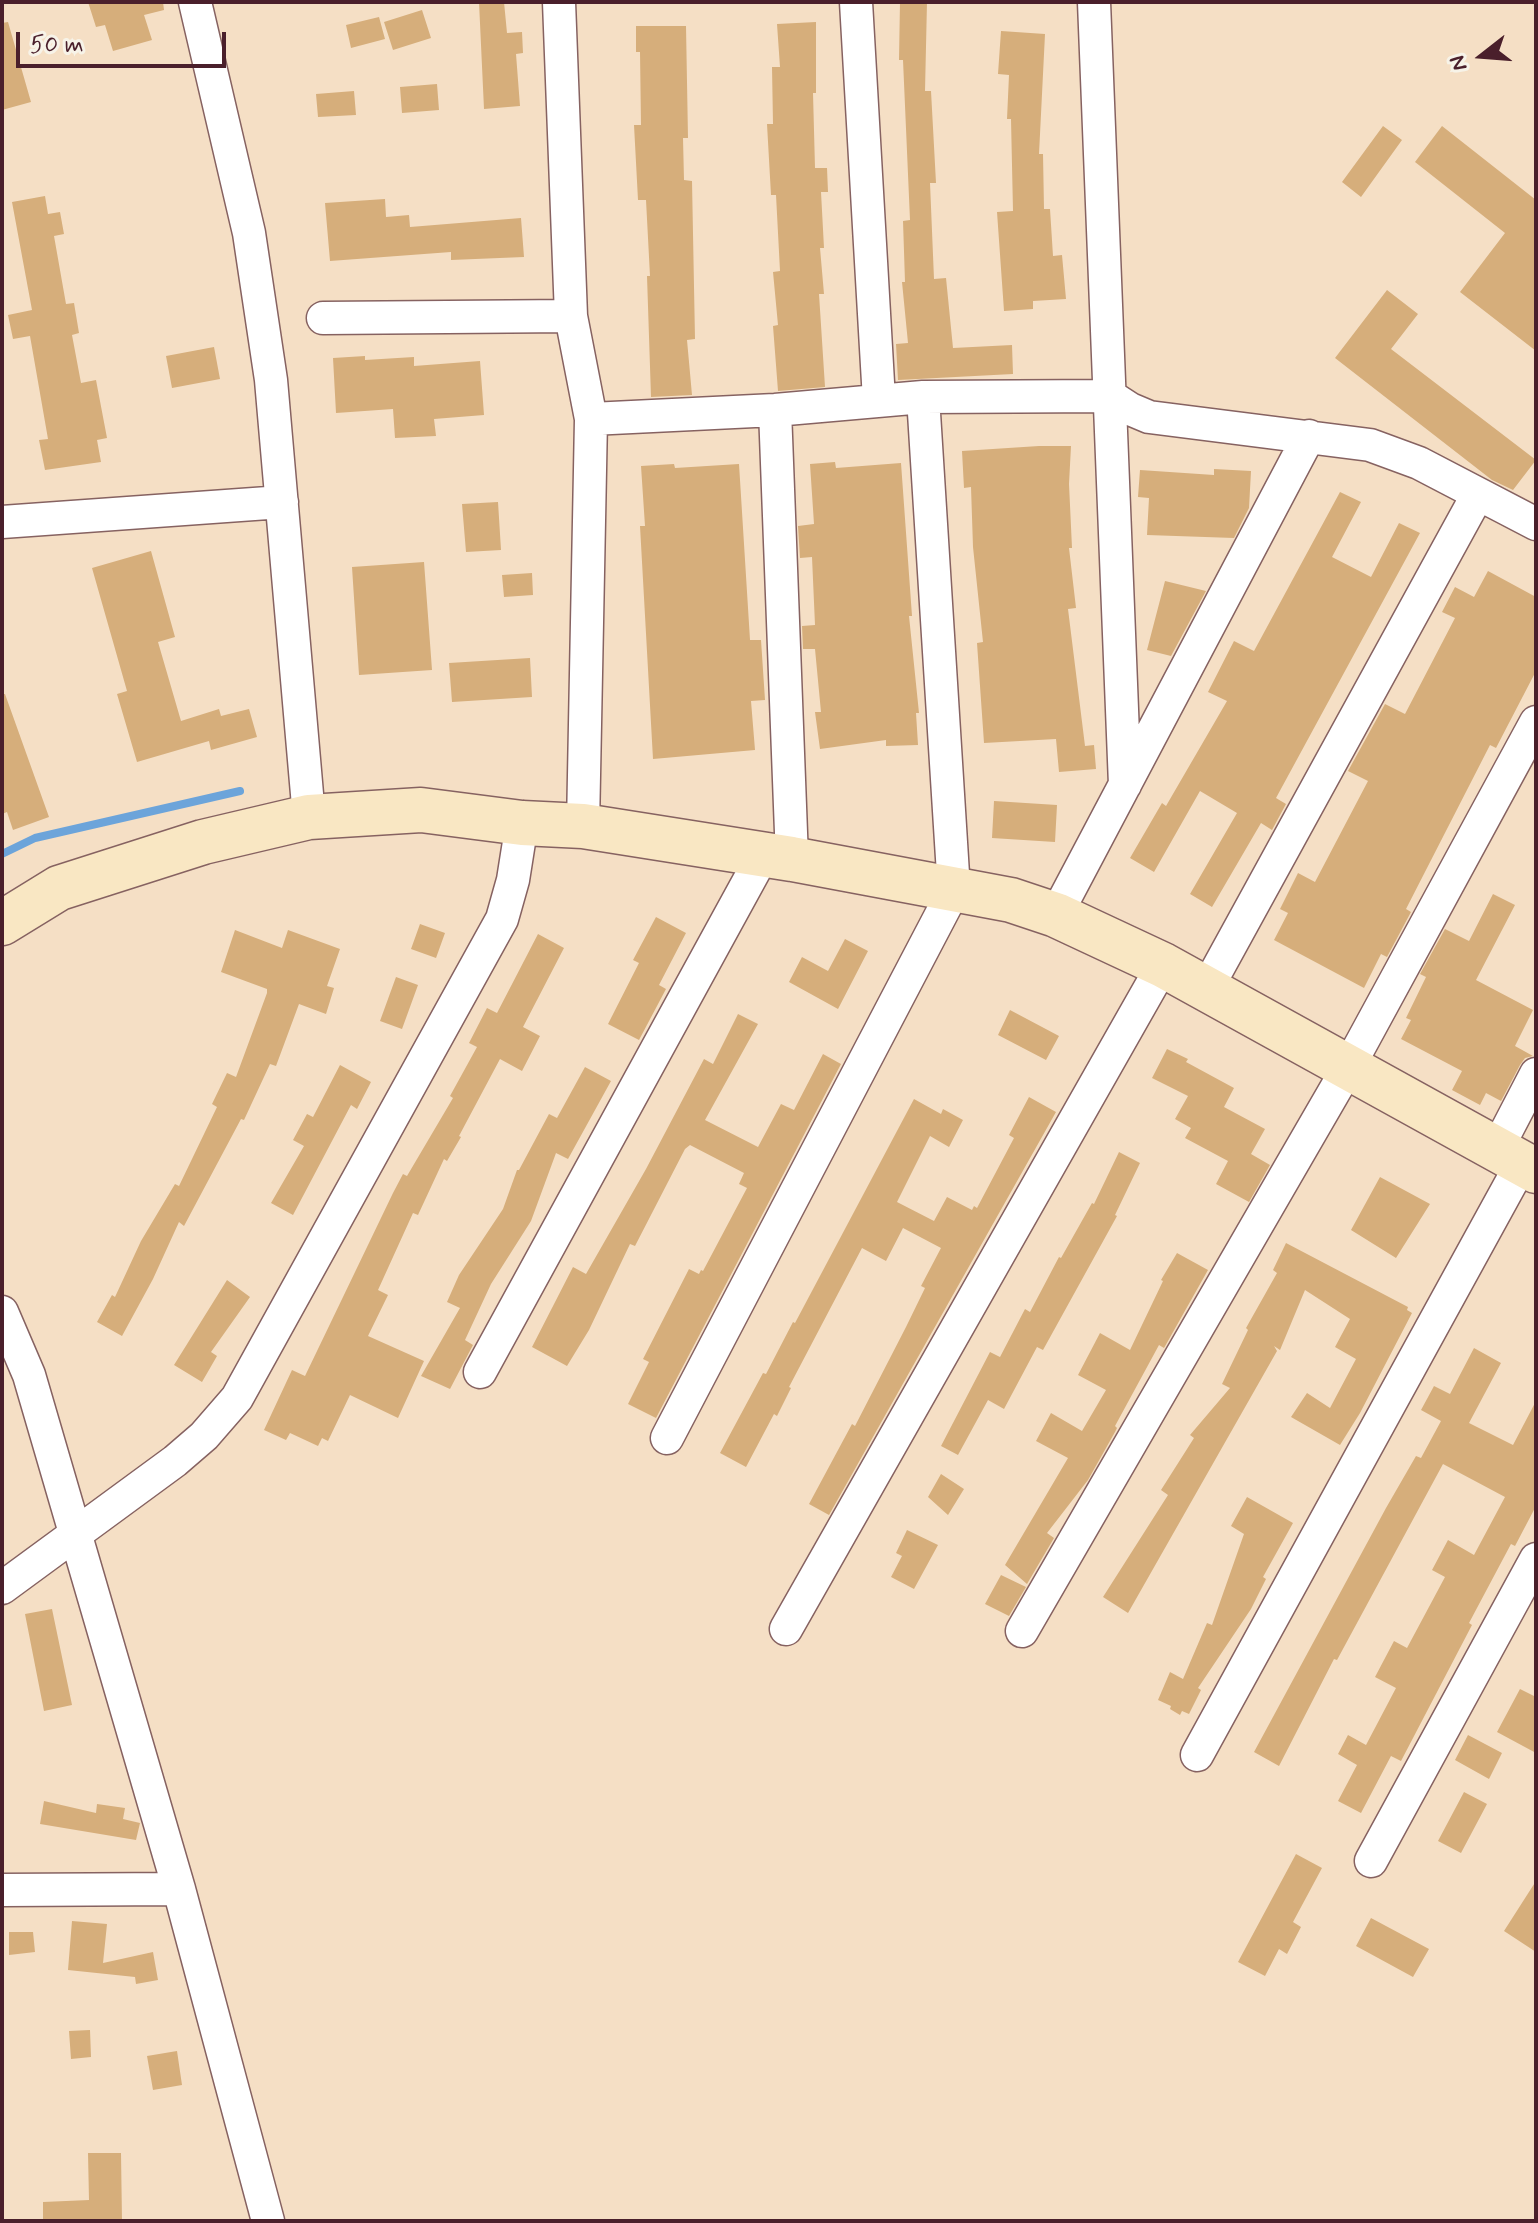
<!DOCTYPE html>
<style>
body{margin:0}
#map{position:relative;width:1538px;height:2223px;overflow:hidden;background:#f5dfc5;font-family:Mynerve,sans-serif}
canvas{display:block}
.frame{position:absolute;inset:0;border:4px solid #4a1f2b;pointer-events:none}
.north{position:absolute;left:1442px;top:16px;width:80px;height:80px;-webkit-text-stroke:6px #f7f3e8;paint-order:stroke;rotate:253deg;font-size:22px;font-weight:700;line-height:32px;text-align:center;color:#4a1f2b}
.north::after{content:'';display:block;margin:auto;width:28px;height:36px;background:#4a1f2b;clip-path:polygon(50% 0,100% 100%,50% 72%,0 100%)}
.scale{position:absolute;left:16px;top:32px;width:210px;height:36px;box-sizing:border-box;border:4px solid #4a1f2b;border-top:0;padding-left:10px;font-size:24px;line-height:28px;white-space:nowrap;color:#4a1f2b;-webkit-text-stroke:6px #f7f3e8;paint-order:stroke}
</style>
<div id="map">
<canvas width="1538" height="2223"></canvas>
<div class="frame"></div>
<div class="north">N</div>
<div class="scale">50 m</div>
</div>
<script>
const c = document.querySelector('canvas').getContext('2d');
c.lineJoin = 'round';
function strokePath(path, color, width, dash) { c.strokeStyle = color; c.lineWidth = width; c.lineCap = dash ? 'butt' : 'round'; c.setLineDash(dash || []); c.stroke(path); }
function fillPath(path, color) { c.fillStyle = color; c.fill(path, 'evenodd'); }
strokePath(new Path2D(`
 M2,854l33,-16 205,-47`), '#6ca4da', 8);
fillPath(new Path2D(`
 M88,2h75l1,8 -20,5 8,25 -39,11 -8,-26 -9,2z
 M479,2h25l3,31 15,-1 1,21 -7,1 4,52 -36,3z
 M900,2h27l-2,89h6l5,92h-6l4,96 12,-1 7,70 59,-3 1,29 -115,6 -2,-36 12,-1 -6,-61h3l-2,-61 7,-1 -7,-160h-4z
 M422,10l9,28 -38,12 -9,-28z
 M379,17l6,22 -34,9 -5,-23z
 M8,22l23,80 -29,8v-87z
 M816,22v71h-3l2,75h12l1,24h-7l3,56h-4l4,46h-5l6,93 -47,4 -5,-65 5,-1 -5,-53 7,-1 -4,-76h-5l-4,-71h6l-1,-57h8l-3,-43z
 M636,26h50l2,112h-5l1,42 8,1 3,158 -8,1 5,55 -41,2 -4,-121h3l-4,-76h-8l-4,-75h7l-1,-73h-4z
 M1001,31l44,3 -6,120h4l1,55h6l3,47 9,-1 4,44 -33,2v8l-29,2 -7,-99 16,-1 -2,-92h-4l2,-44 -11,-1z
 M437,84l2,26 -37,3 -2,-26z
 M354,91l2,24 -38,2 -2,-23z
 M1383,126l19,14 -41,57 -19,-15z
 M1442,126l94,74v151l-76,-59 45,-59 -90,-71z
 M45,196l3,18 12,-2 4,22 -10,2 12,68 8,-1 5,30 -7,2 9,48 15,-3 11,58 -10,2 4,22 -56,8 -6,-30 9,-1 -18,-103 -17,3 -5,-24 24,-5 -20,-108z
 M385,199l1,18 23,-2 1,12 111,-9 3,39 -73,3v-8l-121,9 -5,-58z
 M1387,290l31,24 -27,35 145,111 -23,30 -21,-10 -157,-122z
 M214,347l6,32 -48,9 -6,-32z
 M365,356v4l49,-3v9l66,-5 4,54 -50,4 2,17 -41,2 -2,-29 -57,4 -3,-55z
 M1039,446h32l-2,38 3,64h-3l7,60 -8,1 17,137 9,-1 2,24 -37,3 -3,-33 -72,4 -7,-100 6,-1 -10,-95 -2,-60 -7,1 -2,-37z
 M835,462l1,6 65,-5 11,153h-3l10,97h-3l2,32 -32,1v-6l-66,9 -5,-37h6l-6,-63h-12l-1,-23 13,-1 -3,-68 -12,1 -2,-32 16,-2 -4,-60z
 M674,464l1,4 64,-4 11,176h11l4,60 -14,1 4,49 -102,9 -13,-233h5l-4,-60z
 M1214,469l37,2 -2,37 -15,30 -87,-3 2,-37 -11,-1 2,-27 74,5z
 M1340,492l21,10 -29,55 39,20 28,-54 21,10 -144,265 10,6 -14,26 -11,-7 -49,84 -22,-13 47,-81 -37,-22 -46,81 -24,-14 32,-55 4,3 61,-105 -19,-9 26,-51 20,10z
 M498,502l3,48 -35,2 -4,-48z
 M151,551l24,86 -17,5 23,79 38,-12 2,7 28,-7 8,28 -46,13 -2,-9 -72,21 -20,-68 10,-3 -35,-123z
 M424,562l8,108 -73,5 -7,-108z
 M1488,571l48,26v74l-40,77 -6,-3 -84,164 5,3 -24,45 -6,-3 -17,34 -90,-48 14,-27 -8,-4 18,-36 17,9 53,-101 -20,-10 37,-67 20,10 50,-96 -13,-6 13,-25 19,10z
 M532,573l1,22 -29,2 -2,-22z
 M1165,581l41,10 -35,65 -24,-6z
 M530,658l2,39 -80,5 -3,-39z
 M2,694h3l44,123 -36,13 -6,-18 -5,2z
 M994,801l63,4 -2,37 -63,-4z
 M1493,894l22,11 -39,75 57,30 -18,36 18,10 -8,2 -5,7 -19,36 -15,-8 -6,12 -28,-15 10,-19 -61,-32 10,-19 -5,-2 20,-41 -6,-3 25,-45 24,12z
 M656,917l30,16 -27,52 7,4 -27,51 -31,-16 31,-61 -6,-3z
 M420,924l25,9 -9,25 -25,-9z
 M235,930l47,18 6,-18 52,19 -13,37 7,2 -8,26 -27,-10 -23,62 -6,-2 -26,56 -3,-1 -57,107 -5,-4 -26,57 -31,57 -25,-14 15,-27 3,2 26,-56 34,-57 4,2 38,-79 -5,-3 15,-31 9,4 31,-84v-4l-46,-17z
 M538,934l26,14 -41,79 17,9 -18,35 -22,-12 -41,77 2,1 -14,24 -3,-2 -26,56 -5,-2 -35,77 10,5 -20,41 56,25 -26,57 -48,-23 -22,46 -6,-3 -4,8 -28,-13 -4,7 -22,-10 28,-60 13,6 88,-183 10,-19 4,2 46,-78 -3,-2 27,-49 -8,-4 18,-35 10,5z
 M845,939l23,12 -30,58 -49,-27 13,-25 26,14z
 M396,977l22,8 -16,44 -22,-8z
 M1010,1010l49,26 -13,24 -48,-25z
 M738,1014l20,10 -53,96 53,27 23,-43 13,6 29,-56 18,10 -185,354 -28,-14 21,-42 -6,-3 46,-90 10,5 2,-4 2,1 44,-83 -8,-4 5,-11 -54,-28 -5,4 -50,97 -5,-2 -41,86 -22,36 -35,-19 41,-80 13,7 60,-105 58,-110 9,5z
 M1167,1049l21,10 -2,3 48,26 -10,19 41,22 -14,25 19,11 -21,37 -33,-18 12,-23 -43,-23 6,-10 -16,-9 13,-23 -36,-18z
 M340,1065l31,17 -14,27 -6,-4 -58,110 -22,-12 33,-57 -11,-6 14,-26 6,3z
 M585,1067l26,14 -43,78 -12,-6 -25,68 -40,63 -26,56 8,5 -23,44 -29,-13 39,-68 -13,-6 12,-27 44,-66 14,-39h2l30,-56 8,4z
 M1029,1097l27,15 -227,403 -20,-11 43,-80 3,2 51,-99 19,-39 -4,-2 20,-38 -38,-20 -17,33 -24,-13 -73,139 2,1 -14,28 -3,-2 -28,53 -26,-14 43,-80 3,1 27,-52 2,1 119,-224 27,15 2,-5 20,11 -14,27 -19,-11 -33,66 37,19 13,-24 25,13 2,-4 3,2 37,-70 -5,-3z
 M1119,1152l21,11 -25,52 2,1 -74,134 -6,-3 -33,62 -16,-9 -30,55 -17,-9 49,-94 10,5 25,-48 5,3 29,-55 2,1 31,-55 2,1z
 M1380,1177l50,27 -34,54 -45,-28z
 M1286,1243l122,64 -1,3 5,3 -52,100 -20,32 -49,-28 16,-24 23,15 26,-49 -21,-12 15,-28 -45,-29 -25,60 -6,-4 3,5 -149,262 -25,-16 65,-102 -7,-5 33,-52 -4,-3 40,-47 -8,-4 26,-54 -2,-2 31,-55 -4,-3z
 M1177,1253l31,17 -44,78 -5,-3 -44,81 2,2 -2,4 -27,48 -41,53 7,5 -27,46 -22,-19 63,-107 -32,-17 15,-28 31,18 24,-41 -28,-15 22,-42 30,17 33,-69 -2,-1z
 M227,1280l23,17 -39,55 6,4 -15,26 -28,-17z
 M1474,1348l27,15 -32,60 44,22 23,-44v105l-21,40 -4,-2 -42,79 3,2 -71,136 -10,-5 -30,57 -23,-12 19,-36 -19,-11 10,-19 18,10 30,-57 -21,-11 19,-36 13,7 38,-71 -13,-7 16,-30 26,15 31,-58 -62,-33 -106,196 -3,-1 -55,107 -25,-14 132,-244 30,-52 5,2 20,-37 -20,-11 13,-24 16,8z
 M941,1474l23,15 -16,26 -20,-18z
 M1247,1497l46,26 -30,54 3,2 -15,30 -53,79 3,2 -12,24 -7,-3 -2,4 -10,-6 1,-3 -13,-6 12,-28 13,7 24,-56 5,2 32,-91 -13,-8z
 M907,1530l31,15 -24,44 -23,-12 11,-21 -6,-3z
 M1001,1575l25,12 -17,29 -24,-12z
 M52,1609l20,96 -28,6 -19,-97z
 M1520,1689l16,8v56l-39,-21z
 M1468,1735l34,18 -13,26 -34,-19z
 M1464,1792l23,12 -26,49 -23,-12z
 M44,1801l52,12 1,-9 28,4 -2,11 17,4 -4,17 -96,-16z
 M1296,1854l26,14 -29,54 8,5 -14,27 -8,-5 -14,27 -27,-14z
 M1536,1881v71l-32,-21z
 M1371,1918l58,31 -16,28 -57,-31z
 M72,1921l35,3 -4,39 50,-11 5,28 -22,4 -1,-7 -67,-7z
 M9,1932h24l2,20 -26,3z
 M90,2030l1,27 -20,2 -2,-28z
 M177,2051l5,34 -29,5 -6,-34z
 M88,2153h33l1,68h-79v-19l46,-2z`), '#d6ae7b');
const street = new Path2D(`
 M195,2l54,231 22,147 38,437
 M559,2l12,314 20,103 -8,407
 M856,2l23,398
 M1094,2l31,783
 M323,318l248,-2
 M775,410l17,449
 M591,419l184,-9 148,-13 187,-1 20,13 19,8 221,28 49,18 117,61
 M2,522l280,-20
 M1056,915l253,-479
 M1206,990l272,-496
 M1497,1149l39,-75
 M2,1312l27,63 150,514 89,332
 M480,1372l283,-517
 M667,1438l287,-548 -31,-493
 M2,1588l173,-127 29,-25 33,-38 265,-479 11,-39 9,-57
 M786,1629l377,-664
 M1022,1631l327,-565 187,-344
 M1197,1755l325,-592
 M1371,1861l165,-302
 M2,1890l177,-1`);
const secondary = new Path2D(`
 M2,923l57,-35 144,-46 106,-25 112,-7 101,13 61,3 209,33 219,41 45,15 107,50 373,206`);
strokePath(street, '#866261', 35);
strokePath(secondary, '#866261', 47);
strokePath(street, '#fff', 32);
strokePath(secondary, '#f9e7c3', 44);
</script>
